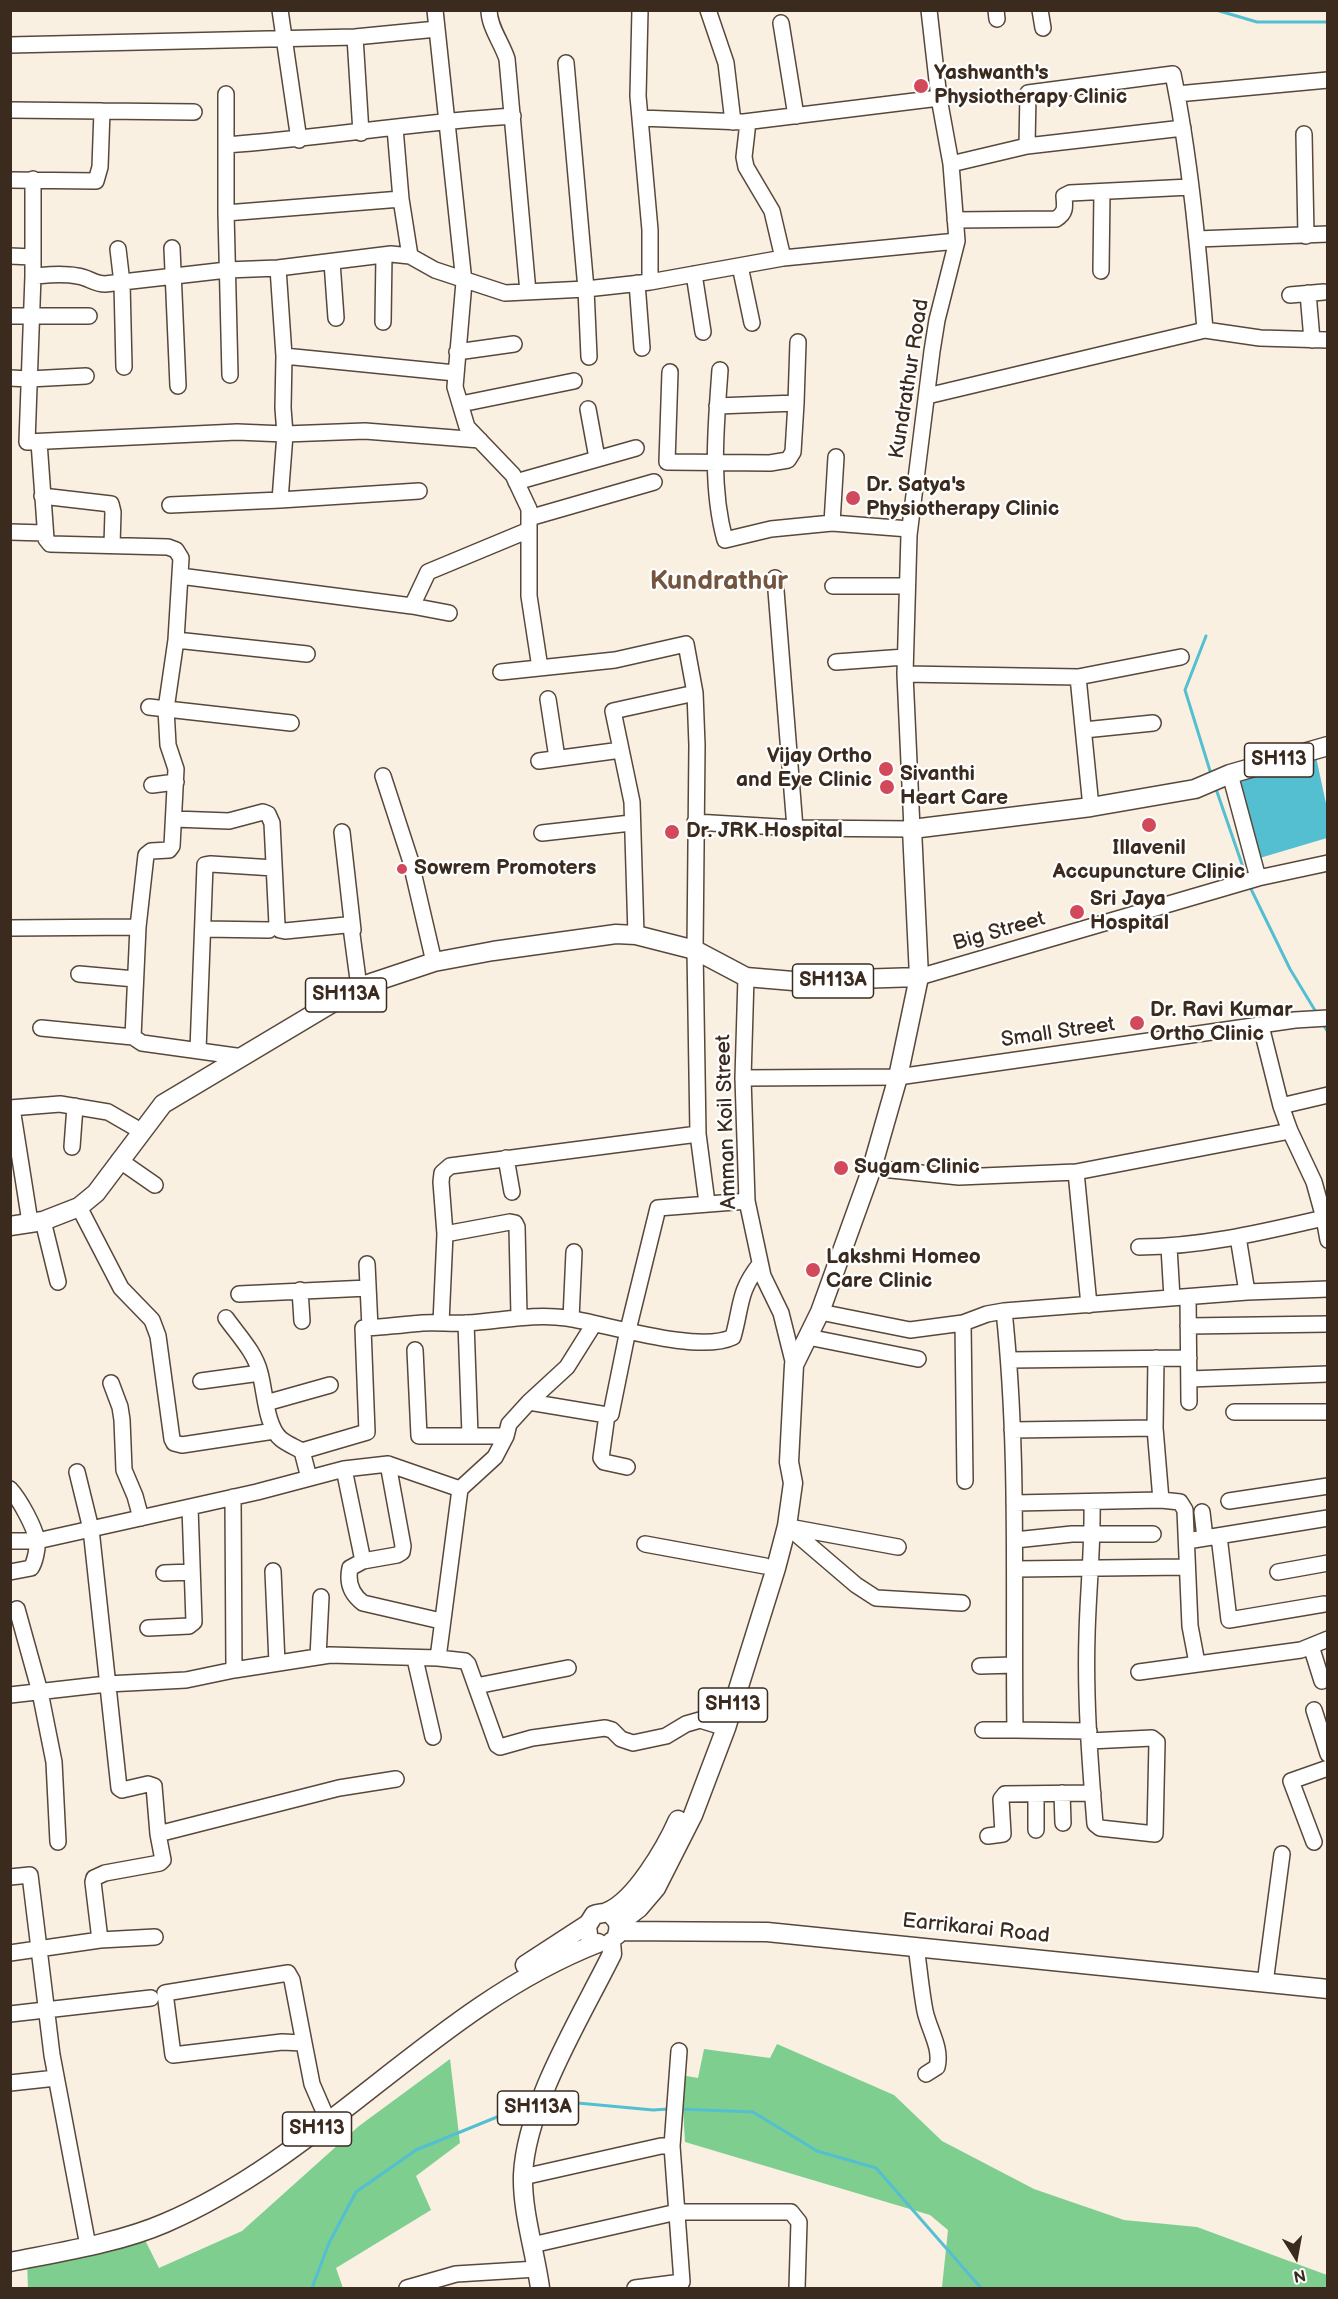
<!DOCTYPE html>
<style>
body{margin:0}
#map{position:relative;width:1338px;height:2299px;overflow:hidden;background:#f9f0e2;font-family:"Balsamiq Sans",sans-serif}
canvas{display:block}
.frame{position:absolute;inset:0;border:12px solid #3b2a1e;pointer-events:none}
.north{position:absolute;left:1266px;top:2227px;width:60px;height:60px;-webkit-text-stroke:4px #fff;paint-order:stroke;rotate:169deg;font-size:16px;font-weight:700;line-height:24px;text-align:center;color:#3b2a1e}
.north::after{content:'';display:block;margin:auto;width:21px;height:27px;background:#3b2a1e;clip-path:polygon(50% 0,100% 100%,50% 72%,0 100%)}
</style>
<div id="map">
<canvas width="1338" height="2299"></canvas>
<div class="frame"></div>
<div class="north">N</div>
</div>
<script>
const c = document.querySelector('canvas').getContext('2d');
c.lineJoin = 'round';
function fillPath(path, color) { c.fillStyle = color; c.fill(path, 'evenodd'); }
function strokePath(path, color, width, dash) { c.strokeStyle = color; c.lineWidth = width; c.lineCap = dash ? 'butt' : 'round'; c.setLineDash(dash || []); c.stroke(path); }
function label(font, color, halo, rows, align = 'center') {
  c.font = font + ' "Balsamiq Sans",sans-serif'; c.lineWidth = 4.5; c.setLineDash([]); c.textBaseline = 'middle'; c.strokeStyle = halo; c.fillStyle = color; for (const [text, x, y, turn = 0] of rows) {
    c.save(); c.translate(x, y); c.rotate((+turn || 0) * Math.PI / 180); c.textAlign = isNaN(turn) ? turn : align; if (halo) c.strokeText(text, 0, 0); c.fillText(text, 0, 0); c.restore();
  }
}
fillPath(new Path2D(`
 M777,2044l117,51 48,46 92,48 90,31 73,7 130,48v13l-385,-1 6,-57 -18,-15 -245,-73 -4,-67 17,3 6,-29 66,9z
 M450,2059l10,84 -44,33 15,34 -95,58 7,20h-315l-1,-27 118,-21 14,28 83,-37 117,-105z`), '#7ece8f');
fillPath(new Path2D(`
 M1316,757l11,51v30l-74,22 -19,-81z`), '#54bfd0');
strokePath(new Path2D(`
 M1216,10l41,12h71
 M1206,636l-21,54 26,84
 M1215,786l31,90
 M1249,885l41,84 26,43
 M1322,1023l6,9
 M556,2101l97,9 16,-1
 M679,2109l74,3 64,39 59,17 105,120
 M312,2288l17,-45 27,-51 60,-42 108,-44`), '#54bfd0', 3);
const minor = new Path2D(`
 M280,10l19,130
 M435,10l29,272 -9,105 12,40 46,48 16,34v87l11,72
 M489,10c0,17 13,33 18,49l21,233
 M640,10l-2,86 12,134v52
 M708,10l18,53 7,59
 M996,10l1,9
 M1040,10l3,18
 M781,23l15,93
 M355,37l6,96
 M10,45l345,-8 82,-8
 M566,63l20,226 3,68
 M226,94v119l4,162
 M1177,94l151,-14
 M10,110l184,2
 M640,118l104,4 195,-24
 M748,122l-4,35 2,10 26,44 11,47
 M395,128l6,71 9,57
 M1304,134l2,102
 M226,145c96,-7 191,-23 287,-29
 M1027,146l1,-53 145,-19c17,84 25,171 32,256
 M951,164l76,-18 156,-18
 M10,180l86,1 4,-14 2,-56
 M226,213l175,-14
 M955,220l101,-1c10,-6 9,-12 8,-23l6,-3 120,-6
 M1197,239l131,-5
 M172,248l6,138
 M118,249l4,34 2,84
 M10,256l23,1
 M332,262l4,56
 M740,266l12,57
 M278,268l6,88 -1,52 2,26 -5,66 139,-9
 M1101,271l1,-79
 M694,274l9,58
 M33,276v-97
 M637,283l5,65
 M1308,293l4,47
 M1290,295l34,-3
 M10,316h79
 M383,322l1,-67
 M457,352l57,-8
 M284,356l171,17
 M720,370c-4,56 -10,116 5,170l46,-11 61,-6 77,6
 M670,372l-3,90 103,1 18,-3 5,-8 3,-49 -79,3
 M10,378l19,1 57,-3
 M927,396l278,-66 55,8 68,2
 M796,403l2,-61
 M461,404l113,-23
 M588,409l9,49
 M480,440l-115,-9 -80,3 -48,-2 -210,10 6,-166c15,-1 29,-3 44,0 11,1 17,8 28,8l122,-14 51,-2 113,-14 19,2 25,14 70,23 81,-4 64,-7 133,-24 174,-17
 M39,442l7,97 4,5 118,3 8,3 5,8 -5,82 -10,69 2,36 8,24 -4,77 -3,4 -18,1 -5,4 -8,72 -5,110 9,6 101,14
 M516,482l120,-34
 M42,496l69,8 2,8 -1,33
 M170,505l110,-5
 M529,518l125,-36
 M832,523l4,-66
 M10,532l35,1
 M180,576l232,30 16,-34 101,-42
 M775,578l20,250
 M833,586h74
 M412,606l37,7
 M176,640l131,14
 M836,662l69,-5
 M501,672l114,-12 71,-16 9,49 2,52 -2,205 3,184 9,69
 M905,674l173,3 103,-20
 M1078,677l13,130
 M548,699l9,59
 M149,707l142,16
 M1084,730l69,-7
 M539,761l82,-11
 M1230,774l28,104
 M383,776l27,83 24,103
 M152,785l24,-3
 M174,819l55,2 34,-9 5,2 4,9 5,102 3,5 5,1 61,-6 5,2 8,60
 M695,822l100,6 117,1 -7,-155 4,-139 23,-184 5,-31 20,-79 -6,-77 -12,-66 -10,-88
 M342,832l11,98
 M542,833l89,-10
 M10,928l128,-1
 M203,929l66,1
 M636,935l-4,-133 -19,-91 82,-18
 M79,974l56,5
 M746,977l-3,101 4,123 16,75 18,37 13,52
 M919,977l339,-99 70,-15
 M1261,1026l20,80 9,25 24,51 10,36 4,22
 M41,1028l92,9
 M198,1050l7,-185 6,-1 63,4
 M743,1078l155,-1 397,-57 33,-2
 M1281,1106l47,-11
 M10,1108l50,-4 48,8 33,19
 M12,1108l18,114
 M72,1147l3,-41
 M506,1158l6,34
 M119,1160l36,25
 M872,1168l87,9 117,-5 214,-41
 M1076,1172l13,133
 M79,1207l42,81 31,32 6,16 14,103 2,4 8,2 92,-14
 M43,1221l15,61
 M445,1234l65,-12 5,1 2,4 2,89
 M1238,1237l9,55
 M1139,1247c63,0 124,-15 185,-29
 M1169,1247l3,51
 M367,1264l3,64
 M300,1290l2,31
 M239,1294l129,-6
 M1188,1297l1,105
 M1004,1311c15,139 9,279 11,419l74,1
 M820,1312l90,18 53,-7 24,-9 17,-3 243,-19 81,-3
 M226,1318c12,17 29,34 34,55 5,18 6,54 21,66 6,5 14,8 21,12l7,27
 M571,1319l3,-67
 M441,1323l4,-89 -4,-52 1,-9 8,-7 248,-32
 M466,1323l4,112
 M963,1323l2,158
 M1188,1326l140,-2
 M808,1337l110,22
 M415,1350l4,86h87
 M1156,1358l-1,70 6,72
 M1009,1360l180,-2
 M1189,1379l139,-5
 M201,1381l59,-8
 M111,1383l9,24 2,13 2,50 11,26 6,22
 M529,1402l78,13 4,-1 17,-84 30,-122 89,-7
 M266,1403l64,-18
 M1234,1412h94
 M607,1415l-6,43 3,4 23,5
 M1012,1430l143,-2
 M302,1451l65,-19 -4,-104c20,-1 39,-3 59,-5 15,-1 30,1 45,0 34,-2 67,-10 100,-5 40,6 131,36 166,19 9,-32 5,-45 27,-73
 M388,1464l15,82 -1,6 -5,3 -34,6 -13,7c-3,14 1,26 13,35l78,18
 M344,1469l19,92
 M10,1489c10,11 24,37 27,51 1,8 -2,22 -6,28l-21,4
 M233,1497l1,173
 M1229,1501l99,-15
 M1014,1503l147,-3 19,2 5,8 5,116 7,37
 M1202,1512l3,26
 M787,1526l69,59 20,13 86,5
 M789,1527l109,20
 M1219,1536l10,84 95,-16
 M1015,1540l57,-6h81
 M10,1541h27l220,-49 87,-23 44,-5 72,25
 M1187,1541l141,-23
 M645,1544l120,22
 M1016,1569l170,-2
 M273,1571l4,92
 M1278,1572l50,-9
 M164,1573l28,-1
 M17,1609l23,83 14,70 4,80
 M148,1628l41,-2 5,-4 -4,-115
 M1311,1646l11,35
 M318,1657l3,-60
 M438,1658l22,-169 35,-32 11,-21 3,-12 20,-22 38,-35 27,-43
 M415,1659l18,78
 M980,1666l34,-1
 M1139,1672l162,-22 27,-11
 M476,1686l92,-18
 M10,1695l97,-11 79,-4 48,-10 96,-15 108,3 27,3 3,3 29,81 3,2 32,-9 73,-10 7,2 9,9 12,4 33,-7 20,-12 14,-4 26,8
 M1314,1710l14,44
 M983,1730h32
 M1089,1741l63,-3 5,4 -2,92 -55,-6 -5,-4c-5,-62 -10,-126 -8,-189 1,-44 6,-88 5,-133
 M1062,1793l1,30
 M1036,1794v36
 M158,1834l181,-46 57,-9
 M988,1836l15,-2 -2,-35 4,-5 88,-1
 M1314,1842l-23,-61 37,-13
 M10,1877l20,-2 22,180 36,191
 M100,1940l55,-3
 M916,1946c3,21 5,44 9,65 4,19 17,37 12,56l-11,7
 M10,1953l90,-13 -7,-58 1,-4 11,-5 55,-10 3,-3 -5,-26 -4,-48 -6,-2 -26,6 -3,-2 -28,-259 -14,-57
 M1265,1983l17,-129
 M10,2014l141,-16
 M304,2043l-12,-63 -4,-7 -123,20 8,62 109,-13 22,1 8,41 16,37
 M10,2083l46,-5
 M672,2146l7,-95
 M523,2177l138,-31h11l10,136 -47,6
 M532,2245l145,-33h114l8,10 -2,66
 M407,2288l49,-14 81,-5`);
const major = new Path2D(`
 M10,1226l33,-5 36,-14 17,-14 67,-89 196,-117 75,-25 59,-11 123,-17 20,1 59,15 51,27 47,4 126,-4
 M607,1912c9,5 14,12 10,23
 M618,1924l21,-16 17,-20 37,-73 33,-87 50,-160 11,-42 6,-43 -4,-21 5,-97 26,-53 52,-144 26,-91 21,-100 -7,-148 179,-22 104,-18 35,-15 98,-28
 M618,1931l149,1 561,57
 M588,1934l-1,-8 7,-11c4,-2 9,-1 13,-3 28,-11 59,-65 71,-92
 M525,1965l63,-41
 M10,2262c50,-10 109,-19 155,-39 159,-68 271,-217 433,-280
 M540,2288c-5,-37 -18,-76 -17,-113 3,-70 58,-158 89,-221l-1,-12`);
strokePath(minor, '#58483b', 18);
strokePath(major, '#58483b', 21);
strokePath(minor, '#fff', 15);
strokePath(major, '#fff', 18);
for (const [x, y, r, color] of [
 [921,86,8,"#d1495b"],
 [853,498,8,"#d1495b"],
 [886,769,8,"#d1495b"],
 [887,787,8,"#d1495b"],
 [1149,825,8,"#d1495b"],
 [672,832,8,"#d1495b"],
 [402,869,6,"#d1495b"],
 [1077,912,8,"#d1495b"],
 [1137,1023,8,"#d1495b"],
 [841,1168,8,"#d1495b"],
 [813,1270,8,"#d1495b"]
]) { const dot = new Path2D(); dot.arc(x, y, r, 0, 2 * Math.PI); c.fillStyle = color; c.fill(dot); strokePath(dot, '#fff', 2); }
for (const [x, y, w] of [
 [1279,760,69],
 [833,981,81],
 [346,995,81],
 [733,1705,69],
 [538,2108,81],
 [317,2129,69]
]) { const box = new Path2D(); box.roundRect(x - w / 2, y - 17, w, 34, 4.5); c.fillStyle = '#fff'; c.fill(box); strokePath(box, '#3b2a1e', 1.5); }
label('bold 20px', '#3b2a1e', null, [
 ["SH113",1279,760],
 ["SH113A",833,981],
 ["SH113A",346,995],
 ["SH113",733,1705],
 ["SH113A",538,2108],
 ["SH113",317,2129]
]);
label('bold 21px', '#3b2a1e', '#fff', [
 ["Yashwanth's",934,74],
 ["Physiotherapy Clinic",934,98],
 ["Dr. Satya's",866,486],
 ["Physiotherapy Clinic",866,510],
 ["Vijay Ortho",872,757,"right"],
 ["and Eye Clinic",872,781,"right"],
 ["Sivanthi",900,775],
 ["Heart Care",900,799],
 ["Dr. JRK Hospital",686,832],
 ["Illavenil",1149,849,"center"],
 ["Accupuncture Clinic",1149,873,"center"],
 ["Sowrem Promoters",414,869],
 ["Sri Jaya",1090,900],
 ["Hospital",1090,924],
 ["Dr. Ravi Kumar",1150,1011],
 ["Ortho Clinic",1150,1035],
 ["Sugam Clinic",854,1168],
 ["Lakshmi Homeo",826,1258],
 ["Care Clinic",826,1282]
], 'left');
label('21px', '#3b2a1e', '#fff', [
 ["Kundrathur Road",910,379,-81],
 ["Big Street",999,932,-16],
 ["Small Street",1058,1033,-8],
 ["Amman Koil Street",727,1122,-92],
 ["Earrikarai Road",976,1929,6]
]);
label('bold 27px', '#74553f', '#fff', [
 ["Kundrathur",719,582]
]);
</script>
